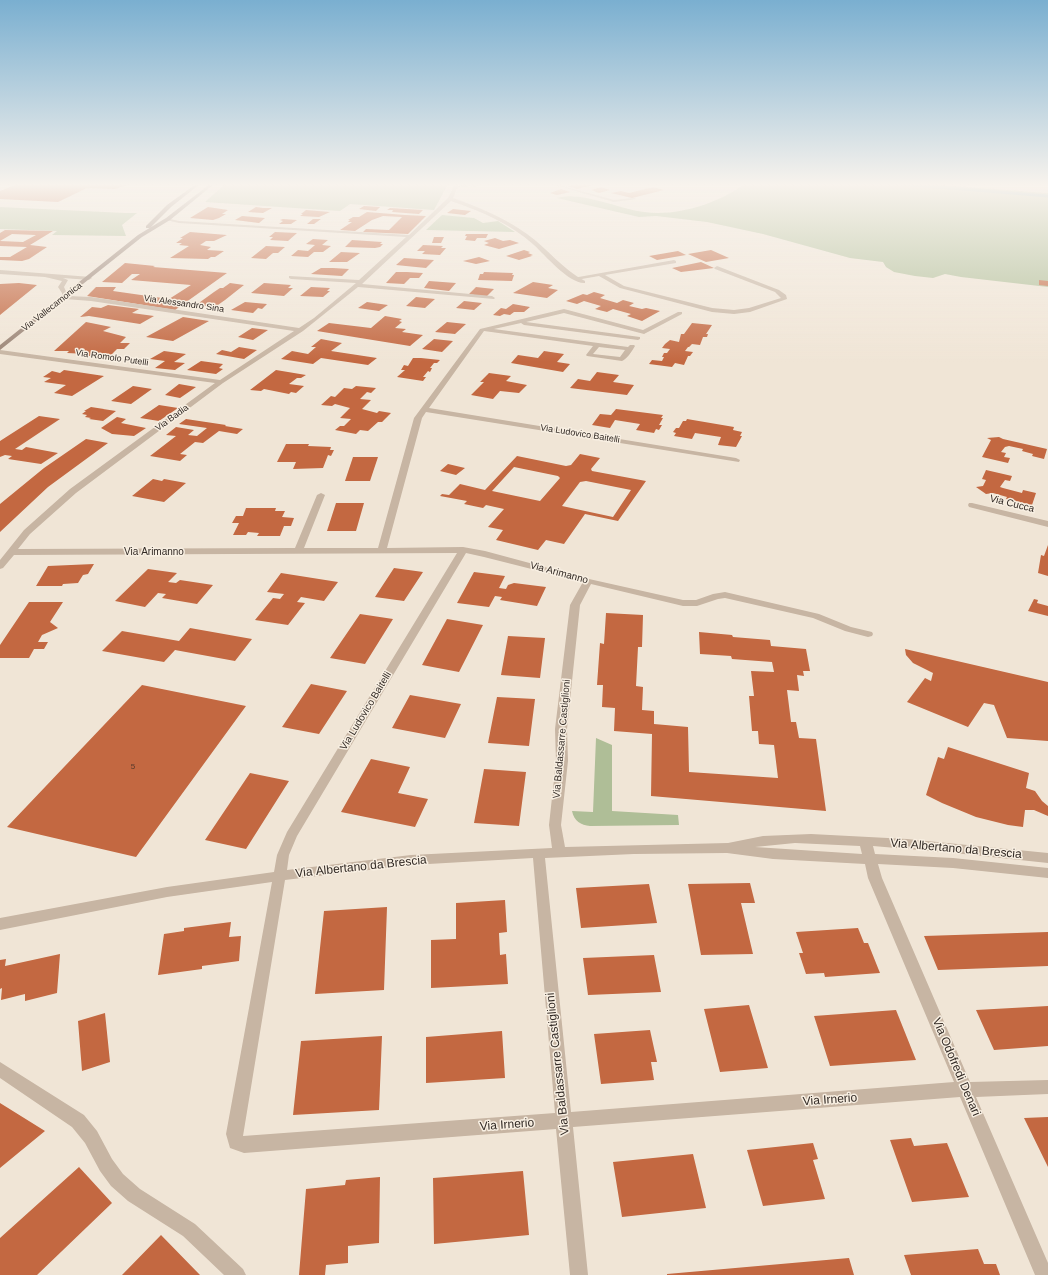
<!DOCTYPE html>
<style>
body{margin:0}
canvas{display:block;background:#f0e5d6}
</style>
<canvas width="1048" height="1275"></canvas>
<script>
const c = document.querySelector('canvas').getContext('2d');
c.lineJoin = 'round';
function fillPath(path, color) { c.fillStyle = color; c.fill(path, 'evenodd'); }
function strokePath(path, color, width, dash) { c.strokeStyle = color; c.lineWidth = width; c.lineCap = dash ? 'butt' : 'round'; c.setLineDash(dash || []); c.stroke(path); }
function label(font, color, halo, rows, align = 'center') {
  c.font = font + ' Helvetica,sans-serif'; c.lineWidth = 3; c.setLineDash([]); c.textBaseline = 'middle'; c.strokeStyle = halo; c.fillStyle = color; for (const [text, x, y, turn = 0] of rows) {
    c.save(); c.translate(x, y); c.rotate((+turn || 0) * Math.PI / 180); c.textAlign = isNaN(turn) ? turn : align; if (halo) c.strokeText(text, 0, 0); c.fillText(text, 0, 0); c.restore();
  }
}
fillPath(new Path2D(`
 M225,184h223l-14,26 -84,-6 -10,7 -135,-9z
 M744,184h182l122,9v94l-87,-10 -16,-3 -12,4 -18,-2 -21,-4 -8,-5 -3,-5 -33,-4 -87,-24 -56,-12 -51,-6 -17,1 -82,-19c18,-5 37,2 54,6 11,3 22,7 33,8 32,5 76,-9 100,-28z
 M0,207l125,6h12l-15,12 4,11 -74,-1 5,-4 -57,-2z
 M442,215l32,3 9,5 15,-2 17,11 -89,-2z
 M596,738l16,7v66l66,4 1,10 -89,1c-9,-1 -16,-5 -18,-15l21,1z`), '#afbe97');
strokePath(new Path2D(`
 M901,184l147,12`), '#76a7ac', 3);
fillPath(new Path2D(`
 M17,184h114l-16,5 -28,-1 -29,14 -58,-3v-8z
 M578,184h8l7,1 -16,4 -9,-3z
 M601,187l9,3 -11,3 -8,-3z
 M653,187l11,3 -32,8 -21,-5 10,-2 8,2z
 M561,189l9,3 -13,3 -7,-2z
 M364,206l16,1 -4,4 -17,-2z
 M208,207l20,3 -6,4h4l-7,4 -6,2 -23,-2z
 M256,207l7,1h9l-9,5 -15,-1z
 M390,208l33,2 -4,4 -27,-2 1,-2h-6z
 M453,209l18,2 -6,4 -18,-2z
 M306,210l24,2 -11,5 -19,-1 3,-2h-2z
 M367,212l38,3 21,1 -18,18 -45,-2 3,-3 23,1 13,-13 -19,-1 -11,4 -17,11 -15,-1 12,-8h-4l2,-2h-2l5,-3h6z
 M242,216l12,1 11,1 -6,5 -24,-3z
 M283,219l14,1 -6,4h-12l4,-3 -3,-1z
 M313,219h8l-7,5h-7z
 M5,230l48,1 -23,14 17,2 -18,12 -7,2 -22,-1v-3h10l17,-10 -27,-1v-5l23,1 13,-7 -24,-1 -12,7v-8z
 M190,232l37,3 -13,6h-8l-6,4 11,2 -4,3 17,1 -9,6h-4l-3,2 -38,-1 19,-12 -10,-1 3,-2h-6l7,-5h-3z
 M275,232l22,1 -9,8 -18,-1 3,-3h-4z
 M466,234h22l-2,4h-9l-2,3 -10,-1 2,-4h-2z
 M434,237h10l-3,6h-9z
 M495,238l8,3 7,-1 9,3 -20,6 -15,-4 5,-2 -5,-2z
 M313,239l15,1 -6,5 9,1 -8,6h-9l-6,5 -17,-1 7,-6 10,1 7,-6 -9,-1z
 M352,240l30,2 -2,2h3l-3,3 -5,1 -30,-1z
 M423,245l20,1 -2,2h5l-6,7 -18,-1 3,-3h-8z
 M266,246l19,1 -7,6h-5l-7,6 -15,-1z
 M524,250l6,2 -2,1 5,2 -3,1h2l-13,4 -13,-4z
 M711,250l18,8 -23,4 -18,-8z
 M678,251l8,4 -29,5 -8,-4z
 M341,252l19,1 -13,9h-18z
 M479,257l11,4 -14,3 -13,-3z
 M404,258l30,2 -8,8 -30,-3z
 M701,262l13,6 -33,4 -9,-4z
 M125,263l30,3 -2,1 74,6 -52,37 -88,-14 9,-9h20l-3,4 56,8 22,-14 -60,-5 9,-6h-8l-10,9 -20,-1z
 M321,268h12l16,1 -7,7 -31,-2z
 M396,272h11l16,1 -4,5h-9l-6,6 -18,-1z
 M484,272l29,1 -1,2h2l-2,6 -34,-1 2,-6h3z
 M1039,280l9,1v5l-9,-1z
 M429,281l27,2 -7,8 -25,-3z
 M533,282l20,3 -5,3 10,2 -11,8 -34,-5z
 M19,283l18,2 -37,30v-31z
 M230,283l14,2 -19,15 -10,7 -19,-2 18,-13 6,-4h3z
 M264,283l27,2 -3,3h5l-9,8 -33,-3z
 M311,287l19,1 -3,3h3l-7,6 -23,-1z
 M476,287l18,2 -8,8 -17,-3z
 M594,292l11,3 -5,3 17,5 6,-3 11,3 -5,3 13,3 4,-1 14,3 -18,10 -15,-5 4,-2 -18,-5 -6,3 -12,-3 6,-3 -17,-5 -7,3 -11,-3 17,-7 4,1z
 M416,297l19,2 -10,9 -19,-2z
 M464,301l18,2 -8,7 -18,-2z
 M245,302l22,2 -5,5 -4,-1 -5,5 -22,-3z
 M367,302l21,3 -9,6 -21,-3z
 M513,304l17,3 -6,5h-10l-4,3 -6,-1 -4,2 -7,-1 8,-7 5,1z
 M108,305l31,4 -7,4 22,3 -14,8 -51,-8 -9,1 12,-10 9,1z
 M385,316l17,3 -3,2 3,1 -7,6 11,1 -4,3 21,3 -13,11 -93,-15 12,-8 42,5z
 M183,317l26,4 -36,20 -27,-4z
 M86,322l25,5 -8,4 23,6 -6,6h10l-6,6h-7l-7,7h-25l2,-2 -20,-1 2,-2h-15z
 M447,322l19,2 -11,10 -20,-2z
 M692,323l20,2 -6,9h2l-1,3h-4l-3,8 -8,-1 -3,3h-1l-3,4 8,1 -3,4h-2l-4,9 -9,-2 -3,4 -23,-3 3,-4 10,1 2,-4h-2l2,-4h3l3,-4 -8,-1 3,-4 5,-4 9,2 2,-8h3z
 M252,328l16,2 -15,10 -15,-3z
 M321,339l21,4 -11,8 46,7 -9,7 -47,-7 -8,6 -32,-5 11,-8 16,3 8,-7h-5z
 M434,339l19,2 -11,11 -20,-3z
 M239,347l18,3 -13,9 -28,-5 6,-4 9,2z
 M164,351l22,3 -12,8 11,1 -10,7 -20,-2 10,-7 -15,-2z
 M544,351l20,3 -7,8 13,2 -7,8 -52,-9 7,-8 20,3z
 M413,358h8l19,2 -3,3h-3l-4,5h2l-2,4 -2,-1 -5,6h3l-3,4 -26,-4 8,-7h-4l3,-5 4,1z
 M201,361l22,3 -4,4 4,1 -7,5 -29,-4z
 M64,370l40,6 -32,20 -18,-3 12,-8 -22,-3 7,-4 -8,-1 9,-6 8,2z
 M276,370l30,5 -5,3h-4l-8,6 15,2 -8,7 -5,-1 -2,2 -25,-5 -3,2 -11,-1z
 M597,372l22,3 -6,7 21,3 -7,10 -57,-7 8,-9 12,2z
 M489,373l22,3 -5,5 21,4 -8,8 -19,-2 -7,8 -22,-4 13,-13h-4z
 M179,384l17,3 -16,11 -15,-3z
 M133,386l19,3 -21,15 -20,-3z
 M356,386l20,2 -5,5 -4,-1 -7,7 11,1 -9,9 15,4 2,-2 12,2 -9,9h-4l-10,9 -8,-1 -4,4 -21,-4 5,-4h4l7,-7 -11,-1 10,-10 -15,-4 -3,2 -11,-1 10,-9 4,1 9,-9 8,1z
 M159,405l19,3 -19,13 -19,-3z
 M91,407l13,2h-1l13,2 -13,10 -14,-2 2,-1 -6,-1 2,-2 -5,-1 4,-3h-2z
 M616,409l47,6 -2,3h2l-4,7h3l-3,5 -3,-1 -2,4 -18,-3 4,-6 -25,-4 -5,8 -18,-3 8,-11 11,1z
 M39,416l21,3 -45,30 7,1 4,-3 32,6 -17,11 -33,-5 4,-3 -7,-1 -5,2v-16z
 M117,417l9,2 -5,4 25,5 -12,8 -22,-2 -11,-6z
 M186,419l40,6 -1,1 18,3 -6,5 -18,-3 -16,12 -8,-1 -15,12 7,1 -7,6 -30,-5 26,-20 -10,-1 10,-8 18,3 -6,5 9,1 10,-8 -28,-4z
 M687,419l47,8 -1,3 9,2 -2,4h2l-6,11 -18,-2 3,-8 -26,-4 -3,6 -18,-3 2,-3 -3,-1 3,-4h3l4,-7h3z
 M999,437l4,2 44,10 -3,10 -12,-3 1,-2 -11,-3 1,-2 -14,-3 -4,1 -4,5 5,1 -2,4 6,1 -2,5 -26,-6 9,-17 -4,-2z
 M86,439l22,4 -60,44 -48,45v-28l44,-36z
 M286,444h23l-1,2 23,1 -1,3h4l-3,6 -3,-1 -5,13 -30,1 3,-7h-19z
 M580,454l20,4 -9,11 1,2 54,10 -28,40 -33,-7 -21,30 -18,-4 -8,10 -42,-10 7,-10 -15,-3 16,-18 -18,-4 -3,3 -19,-4 3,-3 -27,-5 2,-2 7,1 11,-11 25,6 32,-34 49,10 5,-1zM514,467l44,9 2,2 -20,23 -48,-10zM586,481l45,9 -18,27 -51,-11 18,-24z
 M353,457h25l-8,24h-25z
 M448,464l17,4 -9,7 -16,-4z
 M986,470l26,6 -2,5 -5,-1 -5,7 3,1 19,5 1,-3 13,3 -4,12 -26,-6 1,-2 -14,-4 -7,1 -10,-7 7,-1 3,-6 -4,-1z
 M153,479l9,2 2,-2 22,4 -22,19 -32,-6z
 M336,503h28l-8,28h-29z
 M246,508h30l-1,3h10l-3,6 12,1 -3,8h-7l-4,10h-23l2,-3 -11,-1 -2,3h-13l6,-12h-7l4,-7h7z
 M1048,545v31l-10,-3 3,-18 3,1z
 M94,564l-6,10 -5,1 -5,8 -15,1 -1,2h-26l12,-20z
 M394,568l29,4 -19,29 -29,-4z
 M148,569l29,4 -9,9 8,1 4,-3 33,5 -16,19 -35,-6 4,-4 -8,-1 -13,14 -30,-6z
 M474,572l31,4 -6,12 7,1 2,-4 6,-2 32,4 -9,19 -37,-6 2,-3 -7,-1 -6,11 -32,-4z
 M281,573l57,9 -14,19 -23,-4 -4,5 8,1 -17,22 -33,-5 18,-22 7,1 4,-5 -17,-2z
 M1034,599l4,1 -1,3 11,3v10l-20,-5z
 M29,602h34l-13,20 8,6 -16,7 -4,7h10l-4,7h-10l-5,9h-29v-13z
 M606,613l37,2 -1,32h-4l-2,39 7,1 -1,23 12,1v13l34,3 1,45 89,6 -4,-33 -15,-1 -1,-13h-6l-3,-35h5l-3,-25 23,1 -2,-10 -40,-3 -1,-3 -31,-2 -1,-22 33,3 1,2 37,3 1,6 35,3 4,22h-7l1,5 -7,-1 2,16 -12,-1 4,32h5l3,16 17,1 10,72 -175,-15 1,-62 -38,-3 1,-23 -13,-1 1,-22h-6l3,-42 4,1z
 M360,614l33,5 -28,45 -35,-6z
 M447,619l36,6 -24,47 -37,-7z
 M190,628l62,11 -17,22 -60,-11 -11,12 -62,-11 20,-20 57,10z
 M508,636l37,2 -5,40 -39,-3z
 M905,649l143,33v59l-41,-3 -13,-33 -10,-2 -16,24 -61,-25 18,-24 6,3 2,-8 -20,-10 -7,-8z
 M311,684l36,7 -28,43 -37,-7z
 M142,685l104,21 -110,151 -129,-30z
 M410,695l51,9 -16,34 -53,-10z
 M497,697l38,2 -6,47 -41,-3z
 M948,747l81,26 -3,15 9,3 7,10 6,5v10l-14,-6h-9l-2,17 -15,-2 -32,-8 -34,-14 -16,-8 12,-38 6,2z
 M371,759l39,8 -12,26 30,6 -13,28 -74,-15z
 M484,769l42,3 -7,54 -45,-3z
 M250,773l39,8 -43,68 -41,-9z
 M750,883l5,20h-14l12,51 -52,1 -13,-71z
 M649,884l8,39 -76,5 -5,-40z
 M505,900l2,32 -8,1 1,22 6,-1 2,30 -77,4v-48l25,-1v-36z
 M387,907l-3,83 -69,4 9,-83z
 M231,922l-2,15 12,-1 -2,25 -37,5v3l-44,6 6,-41 20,-3v-3z
 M858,928l6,15h4l12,30 -55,4 -1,-4 -18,1 -7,-21h4l-7,-21z
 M1048,932v34l-110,4 -14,-34z
 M60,954l-3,39 -32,8v-7l-24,6 1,-12 -2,1v-29l6,-1 -1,7z
 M654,955l7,37 -73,3 -5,-37z
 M749,1005l19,63 -48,4 -16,-63z
 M1048,1006v40l-54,4 -18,-40z
 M896,1010l20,50 -86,6 -16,-50z
 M105,1013l5,49 -28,9 -4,-50z
 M650,1030l7,32h-6l3,18 -53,4 -7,-50z
 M502,1031l3,47 -79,5v-46z
 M382,1036l-3,74 -86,5 8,-74z
 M0,1103l45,28 -45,37z
 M1048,1117v50l-24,-49z
 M911,1138l3,8 33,-3 22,54 -57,5 -22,-62z
 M813,1143l5,16 -5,1 12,39 -62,7 -16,-56z
 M693,1154l13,54 -84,9 -9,-55z
 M79,1167l33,36 -75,72h-37v-37z
 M523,1171l6,64 -95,9 -1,-66z
 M380,1177l-1,66 -31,3v17l-22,2 -1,10h-26l7,-86 39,-4 1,-5z
 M161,1235l39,40h-78z
 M978,1249l6,15h12l4,11h-89l-7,-20z
 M849,1258l5,17h-187v-1z`), '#c36841');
fillPath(new Path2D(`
 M478,184h6l-6,2 -22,1 -2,-1z
 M551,184h5l58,16 20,-2 2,1 -22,3z
 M674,260l2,1v2l-71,12 19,11 88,22 22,2 15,-2 32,-10 -6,-6 -60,-23 -1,-1 3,-2 62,24 7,5 1,4 -37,13 -16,2 -22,-2 -92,-24 -21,-12 -23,4 -3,-2z`), '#c7b5a3');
fillPath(new Path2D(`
 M455,184h4l-6,14c26,9 52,20 74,36 21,15 35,35 58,47v2c-16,1 -40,-28 -51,-38 -23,-21 -53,-34 -83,-44l-89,83 130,12 3,2 -1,1 -136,-12 -55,44 -80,52 -147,110 -46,41 -12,15 277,-1 22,-53 4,-2 4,2 -21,53h74l36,-130 66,-89 84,-20 79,21 35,-18h4v2l-38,20 -80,-21 -38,9 114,15v2l-2,1 -114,-15 -3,-2 -27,6 134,18 2,-2h4l1,1c-3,5 -8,13 -13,15l-35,-5 -1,-1 7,-9 -109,-15 -55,77 307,50 4,2 -1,2 -313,-50 -4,6 -35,130 76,-1 22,4 104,28 94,21h13l17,-6 12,-2 94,22 32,13 21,5 1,2 -1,2 -4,1 -23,-6 -32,-13 -88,-20 -7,1 -21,7h-14l-92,-22 -11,21 -13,124 1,32 -7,64 4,22 163,-4 35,-7 48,-2 96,5 141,14v10l-94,-10 -81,-7 2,8 78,4 95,10v10l-95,-10 -75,-4 4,14 88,204 78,-2v14l-72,3 72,166v12h-13l-75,-178 -387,30 15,148h-18l-14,-146 -312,24 -14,-5 -4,-14 46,-252 -105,15 -167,33v-12l167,-31 107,-15 3,-17 10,-23 170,-279 -443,2 -11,13 -3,1v-9l24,-30 46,-41 145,-106 -215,-29v-4l220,30 74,-49 -203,-30 -26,-2 -3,-2v-4l-4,-6 4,-6 -17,-4 -45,-3v-4l91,7 1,1 -3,2 -26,-2 5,2 -4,7 4,9 23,1 208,31 15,-10 42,-35 -65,-4 -2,-1v-2l70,4 47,-43 -227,-14 -13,-3v-2l13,3 230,14 39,-37zM599,347l26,3 -5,7 -27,-3zM466,553l18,4 99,25 -13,23 -15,124 1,32 -7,64 3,23 -141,7 -124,15 2,-15 8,-19zM795,843l65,3 2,8 -107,-7zM727,853l46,6 92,5 3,14 86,204 -383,30 -26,-254 89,-4zM533,858l22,255 -312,23 42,-256 126,-15z
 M969,503h3l76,18v6l-79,-20 -1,-2z
 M0,1062l84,53 13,16 15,28 11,15 17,15 55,35 48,45 3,6h-22l-41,-39 -55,-35 -17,-15 -11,-15 -15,-28 -13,-16 -72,-49z`), '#c7b5a3');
fillPath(new Path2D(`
 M196,184h4l-29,23 -21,21h-4v-2l21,-21z
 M210,184h4l-44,36 -28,17 -142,113v-5l138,-110 28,-17z`), '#9a8475');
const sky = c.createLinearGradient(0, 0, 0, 362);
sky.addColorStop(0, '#7aafd0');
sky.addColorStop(0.51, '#f8f3ed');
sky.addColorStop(1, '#f8f3ed00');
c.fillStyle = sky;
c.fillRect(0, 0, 1048, 362);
label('8px', '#563a2c', null, [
 ["5",133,767]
]);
label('9px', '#322a25', '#f8efe2', [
 ["Via Alessandro Sina",184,304,8],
 ["Via Vallecamonica",52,307,-38],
 ["Via Romolo Putelli",112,358,8],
 ["Via Badia",172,418,-36],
 ["Via Ludovico Baitelli",580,434,9]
]);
label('10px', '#322a25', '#f8efe2', [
 ["Via Cucca",1012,504,14],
 ["Via Arimanno",154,552],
 ["Via Arimanno",559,573,15],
 ["Via Ludovico Baitelli",366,711,-59],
 ["Via Baldassarre Castiglioni",562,739,-85]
]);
label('12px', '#322a25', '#f8efe2', [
 ["Via Albertano da Brescia",956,849,5],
 ["Via Albertano da Brescia",361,867,-6],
 ["Via Baldassarre Castiglioni",558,1064,-96],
 ["Via Odofredi Denari",956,1067,67],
 ["Via Irnerio",830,1100,-4],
 ["Via Irnerio",507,1125,-4]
]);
</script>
